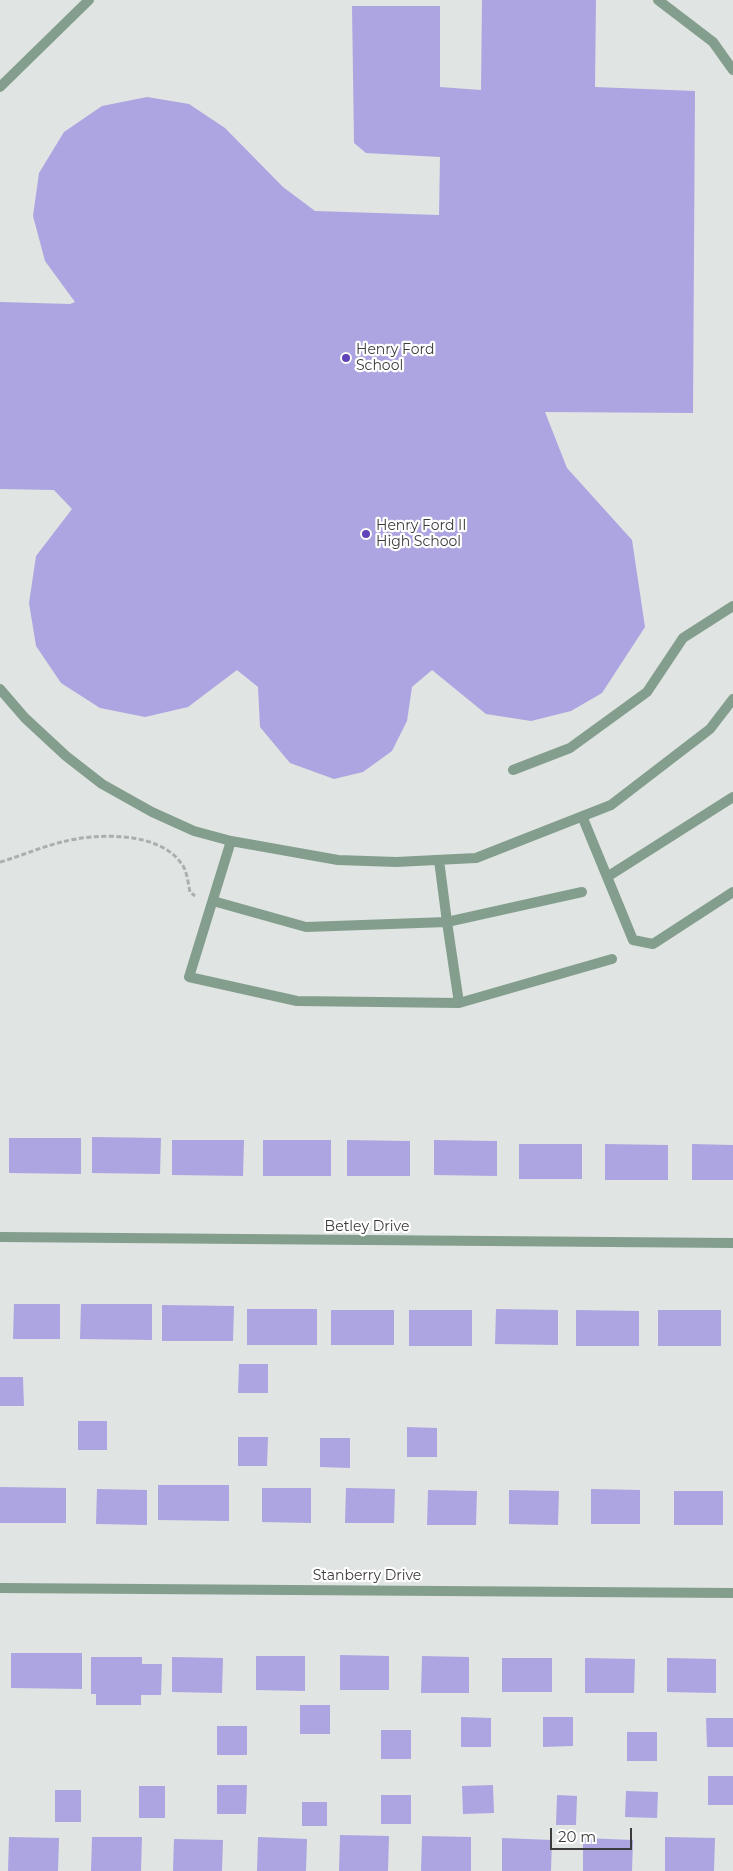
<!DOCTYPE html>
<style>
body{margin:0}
#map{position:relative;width:733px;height:1871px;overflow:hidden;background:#e0e4e2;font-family:Montserrat,sans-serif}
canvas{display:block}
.scale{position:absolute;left:550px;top:1828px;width:82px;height:22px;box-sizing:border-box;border:2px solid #3a3b3a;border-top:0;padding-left:6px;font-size:15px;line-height:18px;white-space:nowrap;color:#3a3b3a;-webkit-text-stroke:4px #fff;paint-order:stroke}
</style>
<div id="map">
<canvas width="733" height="1871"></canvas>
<div class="scale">20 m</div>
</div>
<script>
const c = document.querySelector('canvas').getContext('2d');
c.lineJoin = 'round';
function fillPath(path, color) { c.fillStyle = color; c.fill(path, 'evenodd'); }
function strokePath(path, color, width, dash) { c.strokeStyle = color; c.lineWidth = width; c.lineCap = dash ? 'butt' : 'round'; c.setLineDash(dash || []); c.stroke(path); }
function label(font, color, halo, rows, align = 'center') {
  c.font = font + ' Montserrat,sans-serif'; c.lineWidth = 4.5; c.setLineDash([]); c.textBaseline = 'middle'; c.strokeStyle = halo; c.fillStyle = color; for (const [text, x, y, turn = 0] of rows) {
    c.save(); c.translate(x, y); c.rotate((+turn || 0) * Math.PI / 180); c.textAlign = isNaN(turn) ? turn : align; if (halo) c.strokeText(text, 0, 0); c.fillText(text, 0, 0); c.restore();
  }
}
fillPath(new Path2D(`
 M482,0h114l-1,87 100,4 -2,322 -148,-1 22,56 65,72 13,87 -43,66 -31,18 -40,10 -45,-7 -54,-44 -20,17 -5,34 -15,30 -29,21 -29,7 -44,-16 -30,-36 -2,-40 -21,-17 -49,37 -43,10 -45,-9 -39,-25 -25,-37 -7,-43 7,-47 36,-47 -18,-19 -54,-1v-187l70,2 5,-2 -30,-41 -12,-45 6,-43 25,-41 38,-26 45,-9 42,7 36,24 58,59 32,24 124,4 1,-58 -74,-4 -12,-10 -2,-137h88v81l41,3z
 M92,1137l69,1 -1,36 -68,-1z
 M9,1138h72v36l-72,-1z
 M172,1140h72l-1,36 -71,-1z
 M263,1140h68v36h-68z
 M347,1140l63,1v35h-63z
 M434,1140l63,1v35l-63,-1z
 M519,1144h63v35h-63z
 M605,1144l63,1v35h-63z
 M692,1144l41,1v35h-41z
 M14,1304h46v35h-47z
 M81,1304h71v36l-72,-1z
 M162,1305l72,1 -1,35h-71z
 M247,1309h70v36h-70z
 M496,1309l62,1v35l-63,-1z
 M331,1310h63v35h-63z
 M409,1310h63v36h-63z
 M576,1310l63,1v35h-63z
 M658,1310h63v36h-63z
 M239,1364h29v29h-30z
 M0,1377h23l1,29h-24z
 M78,1421h29v29h-29z
 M407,1427l30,1v29h-30z
 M238,1437h30l-1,29h-29z
 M320,1438h30v30l-30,-1z
 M158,1485h71v36l-71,-1z
 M0,1487l66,1v35h-66z
 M262,1488h49v35l-49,-1z
 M346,1488l49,1 -1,34h-49z
 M97,1489l50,1v35l-51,-1z
 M591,1489l49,1v34h-49z
 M428,1490l49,1 -1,34h-49z
 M509,1490l50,1 -1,34 -49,-1z
 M674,1491h49v34h-49z
 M11,1653h71v36l-71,-1z
 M340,1655l49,1v34h-49z
 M256,1656h49v35l-49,-1z
 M422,1656l47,1v36h-48z
 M91,1657h51v7h20l-1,31h-20v10h-45v-11h-5z
 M172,1657l51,1 -1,35 -50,-1z
 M502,1658h50v34h-50z
 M585,1658l50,1 -1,34h-49z
 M667,1658l49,1v34l-49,-1z
 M300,1705h30v29h-30z
 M461,1717l30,1v29h-30z
 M543,1717h30v29l-30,1z
 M706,1718h27v29h-26z
 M217,1726h30v29h-30z
 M381,1730h30v29h-30z
 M627,1732h30v29h-30z
 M708,1776h25v29h-25z
 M217,1785h30l-1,29h-29z
 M493,1785l1,28 -31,1 -1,-28z
 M139,1786h26v32h-26z
 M55,1790h26v32h-26z
 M626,1791l32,1 -1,26 -32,-1z
 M381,1795h30v29h-30z
 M557,1795l20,1 -1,29h-20z
 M302,1802h25v24h-25z
 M340,1835l49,1 -1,35h-49z
 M422,1836l49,1v34h-50z
 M9,1837l50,1 -1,33h-50z
 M92,1837h50l-1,34h-50z
 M258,1837l49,2 -1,32h-49z
 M665,1837l50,1 -1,33h-49z
 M502,1838l50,2 -1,31h-49z
 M583,1838l50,2 -1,31h-49z
 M174,1839l49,1 -1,31h-49z`), '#aca5e1');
strokePath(new Path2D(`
 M0,862c21,-6 41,-15 62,-20 34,-9 96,-11 119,21 6,7 7,20 9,29l5,4`), '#abaead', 3, [5, 2.5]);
strokePath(new Path2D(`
 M658,0l55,42 20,28
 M0,87l89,-87
 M0,689l25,29 41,38 36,28 50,28 42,19 37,10 107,19 58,2 80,-4 135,-53 99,-76 23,-30
 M513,770l57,-22 77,-56 36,-54 50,-32
 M582,816l51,124 20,4 80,-52
 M231,841l-42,136 108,24 162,2
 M439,860l8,62 135,-30
 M607,877l126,-80
 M213,901l93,26 141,-5 12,81 153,-44`), '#839e8d', 10);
strokePath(new Path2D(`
 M0,1237l733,6
 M0,1588l733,5`), '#839e8d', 10);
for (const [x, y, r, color] of [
 [346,358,5,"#6042ba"],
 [366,534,5,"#6042ba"]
]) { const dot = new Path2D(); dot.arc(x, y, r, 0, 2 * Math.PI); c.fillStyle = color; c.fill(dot); strokePath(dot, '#fff', 2); }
label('14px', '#3a3b3a', '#fff', [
 ["Henry Ford",356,350],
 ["School",356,366],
 ["Henry Ford II",376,526],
 ["High School",376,542]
], 'left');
label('14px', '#3a3b3a', '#fff', [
 ["Betley Drive",367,1227],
 ["Stanberry Drive",367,1576]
]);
</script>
